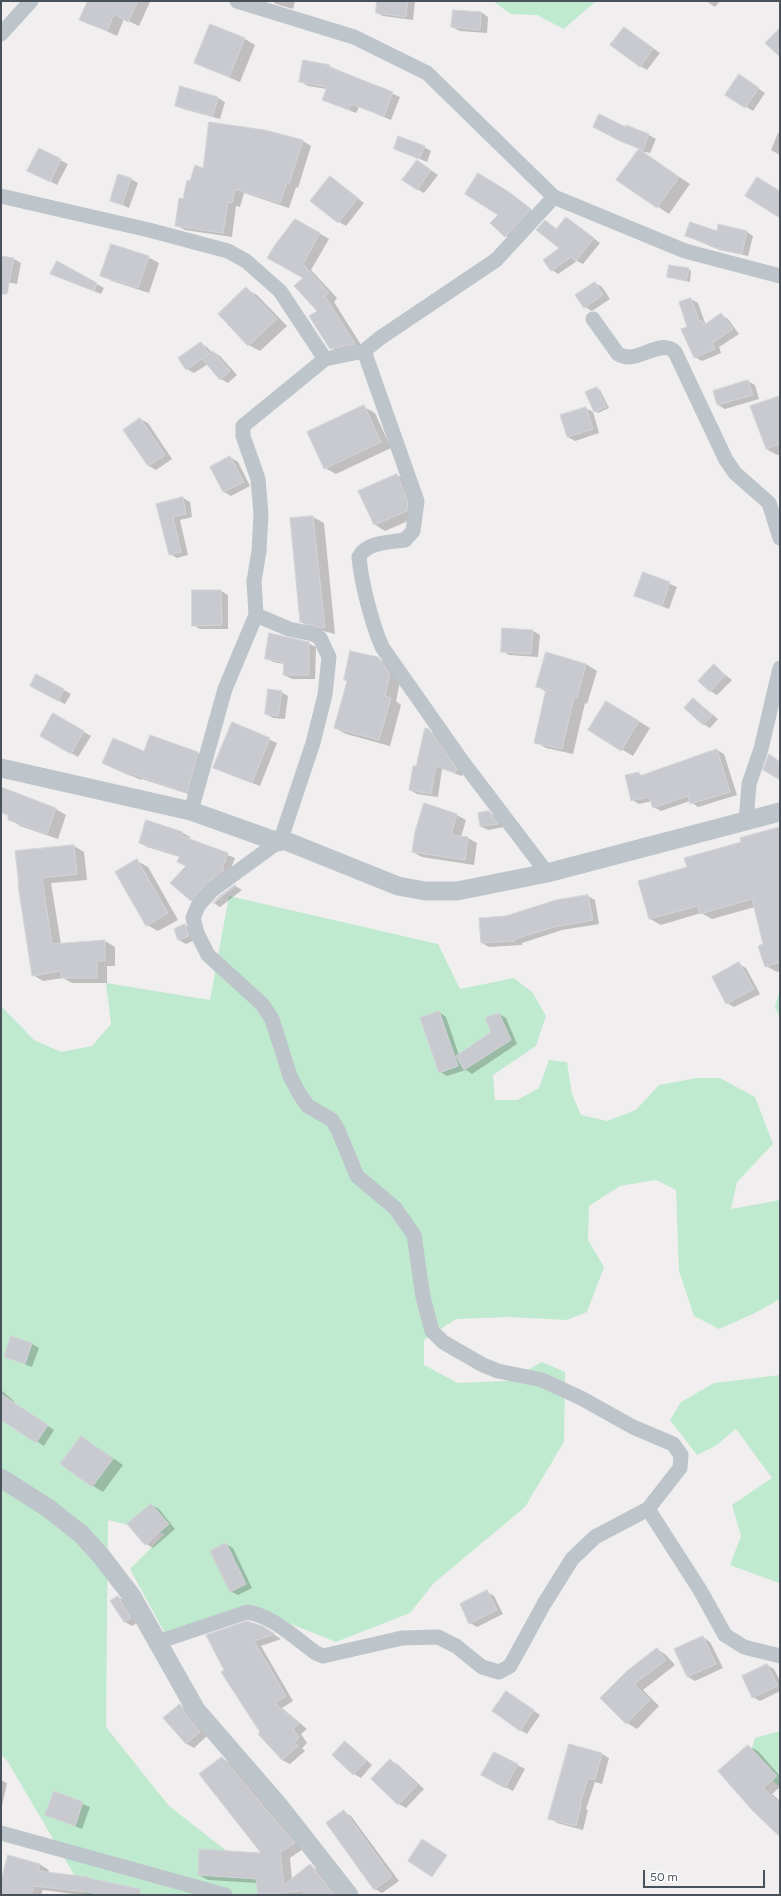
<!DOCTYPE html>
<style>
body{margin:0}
#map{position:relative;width:781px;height:1896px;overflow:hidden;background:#f0eeee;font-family:Figtree,sans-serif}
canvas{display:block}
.frame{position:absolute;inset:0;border:2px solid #485159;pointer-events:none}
.scale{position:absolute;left:643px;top:1870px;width:122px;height:18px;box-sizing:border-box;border:2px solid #485159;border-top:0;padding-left:5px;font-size:12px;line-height:14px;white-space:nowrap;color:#485159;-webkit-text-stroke:3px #fff;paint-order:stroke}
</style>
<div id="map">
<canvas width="781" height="1896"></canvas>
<div class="frame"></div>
<div class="scale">50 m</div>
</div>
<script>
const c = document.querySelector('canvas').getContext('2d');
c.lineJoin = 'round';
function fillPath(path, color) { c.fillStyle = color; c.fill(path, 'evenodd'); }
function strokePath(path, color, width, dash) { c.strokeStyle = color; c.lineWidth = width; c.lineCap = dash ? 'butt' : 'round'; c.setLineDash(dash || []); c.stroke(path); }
fillPath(new Path2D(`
 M493,1h103l-32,28 -27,-14 -26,-1z
 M229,896l209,48 22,45 54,-11 19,15 13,23 -10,30 -43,29 2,25h22l22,-12 10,-28 18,2 5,32 9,21 26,6 29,-11 23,-25 38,-7h23l35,19 18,47 -36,38 -6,27 49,-9v99l-27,15 -34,15 -25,-13 -15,-45 -3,-81 -20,-10 -36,6 -31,20 -1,34 16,27 -17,45 -20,8 -58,-3 -53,2 -32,21v25l34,18 48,-2 36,-19 23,10 -1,70 -39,65 -91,76 -24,30 -74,29 -80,-32 -89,27 -37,-68 35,-35 -57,-14 -2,207 63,79 100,78 3,11h-186l-78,-133 -7,-8v-748l33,34 27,12 31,-6 19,-22 -5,-41 104,17z
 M780,988v30l-5,-11z
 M780,1375v206l-1,2 -49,-18 11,-29 -9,-31 40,-27 -36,-49 -19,16 -20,10 -27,-35 11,-18 33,-19z
 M780,1731v55l-4,-2 -26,-29 5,-17z`), '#c0ead0');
fillPath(new Path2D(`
 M89,1h59l2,1 -11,24 -15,-7 -7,17 -37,-17z
 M273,1h22l-2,8 -17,-5z
 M378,1h37l-2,19 -30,-4 -6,-3z
 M706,1h14l-5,6z
 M454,11l27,1 7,5 -1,16 -27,-2 -8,-4z
 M624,28l36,25 -13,17 -7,-4z
 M245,39l10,6 -15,37 -34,-14 -11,-6z
 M329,66l71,31 -9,23 -32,-13 -3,6 -26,-10 -7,-4 4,-10 -19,-3 -7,-4z
 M746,80l19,13 -12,18 -27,-16z
 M181,88l37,10 7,4 -5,17 -37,-10 -7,-4z
 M626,128l23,7 7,4 -6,14 -10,-2 50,33 -21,30 -51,-34 21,-31 -38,-18z
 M778,133l2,1v21l-9,-5z
 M303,141l8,5 -13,42 -2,-1 -7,21 -45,-15 -4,14 -4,-1 -4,31 -47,-7 -9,-5 7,-25 21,-31z
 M424,147l7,4 -4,11 -32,-14z
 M39,149l29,15 -11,21 -21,-11z
 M417,161l21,14 -14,18 -7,-4z
 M330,177l34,26 -18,23 -7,-4z
 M485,178l52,36 -24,26 -7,-4 -6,-21z
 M131,179l7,4 -9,25 -18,-8z
 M566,218l34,25 -17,21 -6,-3 -19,13 -6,-4 -8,-9 17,-13 -16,-27 12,8z
 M296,220l33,19 -18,31 26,28 -3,4 29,46 -23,5 -9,-5 -12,-37 -15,-33z
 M717,232h30l6,4 -5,20 -28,-6 -34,-14z
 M1,257l13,2 7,4 -4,21 -16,-3z
 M148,257l11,6 -10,30 -37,-12 -10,-6z
 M688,269l3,2 -1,11 -22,-5z
 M51,274l46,10 7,4 -3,6z
 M595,283l7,4 8,12 -18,12 -7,-4z
 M246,289l11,6 30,31 -27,25 -11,-6 -30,-31z
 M691,299l7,4 7,20 2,1 14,-9 7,4 11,15 -20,13 2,6 -19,8 -7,-4 -7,-30z
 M201,343l7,5 4,5 1,-1 7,4 17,19 -9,8 -7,-4 -13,-15 -14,9 -7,-4z
 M748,381l7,4 4,14 -34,10 -7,-4 -4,-13z
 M597,388l3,2 9,18 -11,5 -3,-2z
 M780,397v57l-3,1 -11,-6z
 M364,407l11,6 16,35 -55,26 -11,-6z
 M585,408l8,4 6,21 -24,8 -7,-4z
 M140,419l8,4 24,36 -16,11 -7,-4z
 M230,457l8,5 12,24 -19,10 -7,-4 -12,-25z
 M397,475l11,6 9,36 -32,14 -11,-7z
 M183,498l7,4 2,15 -12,3 8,35 -11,3 -7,-4 -13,-49z
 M313,517l11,6 11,111 -23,-6 -11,-6z
 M644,573l33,14 -8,22 -34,-13z
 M221,591l7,4v34h-28l-7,-4z
 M533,631l7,4 -2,22 -29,-2 -7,-4z
 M308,643l8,4 -1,32h-23l-8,-4 1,-11 -12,-2 -7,-4z
 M546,653l40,11 11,7 -10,33 -2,-1 -12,51 -27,-6 -11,-6 11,-50 -9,-6z
 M378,658l11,7 11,16 -4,20 5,4 -11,41 -44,-12 -11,-6z
 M714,666l18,14 -15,15 -7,-4z
 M37,675l34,19 -6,10 -27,-14z
 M281,692l7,4 -3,23 -12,-1 -7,-4z
 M694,699l24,20 -8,9 -7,-4z
 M606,702l44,26 -17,28 -44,-26z
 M53,714l38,22 -13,21 -37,-22z
 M232,723l45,20 -17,43 -46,-18z
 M428,730l7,4 28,39 -1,3 -20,-7 -4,28 -21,-3 -7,-4z
 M717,750l7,4 13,41 -39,12 -8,-6 -29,10 -8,-4 -1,-6 -13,3 -7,-4 6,-27 5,3z
 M145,753h53l10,5 -11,39 -55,-18 -1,1 -37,-17z
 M1,789l55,20 10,6 -8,24 -38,-13 -11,-7v-3l-8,-3z
 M424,804l33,11 9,5 -5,17 7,1 9,5 -3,22 -52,-8 -9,-5z
 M489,812l7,5 8,10 -16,3 -8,-4z
 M780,829v142l-3,1 -11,-6 -2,-21 -9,-38 -43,12 -11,-6 -40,12 -11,-6 -11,-37 49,-14 54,-25z
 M183,833l7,4 -1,2 46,19 -6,15 -31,31 -7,-4 -5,-34 -7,-4 1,-5 -33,-10 -7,-4z
 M74,846l10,6 3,28 -36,3 10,61 44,-3 10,6v19h-8v17h-35l-9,-5 -20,3 -10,-6 -13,-89z
 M137,861l11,6 30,53 -20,11 -11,-6z
 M235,886l7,4 -22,17 -6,-4z
 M588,896l7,4 4,24 -37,6 -40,13v2l-33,2 -7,-4 25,-26z
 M185,925l7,4 3,11 -9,4 -7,-4z
 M739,964l7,4 14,26 -26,13 -7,-4z
 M439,1012l7,5 13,38 33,-23 7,-18 7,4 11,26 -45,30 -6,-4 -19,6 -7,-4z
 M32,1344l7,4 -7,19 -27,-10z
 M1,1390l13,11 -1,2 41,27 -10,16 -43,-28z
 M82,1437l41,28 -20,27 -10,-6z
 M152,1505l7,4 16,20 -22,19 -7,-4z
 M226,1544l7,4 19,40 -14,7 -8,-4z
 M487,1592l7,4 9,18 -26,13 -7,-4z
 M118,1597l7,4 13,21 -6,4 -7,-4 -14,-21z
 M262,1627l19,12 -20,7 32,55 -11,7 25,21 -6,5 6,9 -5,5 3,3 -15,13 -8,-4 -21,-28 -39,-60z
 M703,1637l7,5 13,26 -28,13 -7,-4 -12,-27z
 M657,1649l9,6 9,10 -32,25 16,16 -22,23 -10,-6 -25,-25z
 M767,1665l7,4 6,12v10l-20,10 -7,-4z
 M514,1697l26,18 -13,19 -7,-4z
 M180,1705l7,4 20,27 -13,12 -7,-4 -22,-25z
 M345,1743l7,4 20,18 -11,13 -7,-4z
 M570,1745l32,9 7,4 -7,26 -7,-2 -9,27 2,1 -5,20 -26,-7 -7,-5z
 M748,1746l10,5 22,25v11l-8,7 8,7v34l-28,-27z
 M495,1753l30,16 -12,22 -23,-12z
 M222,1758l10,6 71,85 -13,9 2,22 18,-14 10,5 19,24h-80l-2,-12 -49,-3 -9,-5 64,-21z
 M390,1760l7,4 27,25 -18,19 -7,-4 -27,-25z
 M1,1780l6,3 -6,27z
 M54,1793l36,14 -8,22 -36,-14z
 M344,1812l7,4 48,65 -17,12 -7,-4z
 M39,1864l10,6 -1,3 40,5 46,11 9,6h-61l-39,-5 -2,5h-40v-11z`), '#0003');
const building = new Path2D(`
 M85,1h53l-10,21 -14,-8 -7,17 -28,-11 8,-18z
 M377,1h31l-2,16 -30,-4z
 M453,10l28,2 -1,18 -29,-3z
 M210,24l35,14 -16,39 -35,-14z
 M624,27l29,21 -13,19 -30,-22z
 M780,28v29l-15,-14z
 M303,60l27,5 -1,2 64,25 -9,24 -33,-12 -2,6 -27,-10 5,-13 -28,-5z
 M739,74l20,14 -14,20 -20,-13z
 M180,86l38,11 -5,19 -38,-10z
 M599,114l27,13v-2l23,9 -6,16 -23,-9 -27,-14z
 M209,122l56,8 38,10 -14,44 -2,-1 -7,20 -45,-14 -3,14 -4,-1 -5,31 -48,-7 4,-28 4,1 4,-19 3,1 5,-16 8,3z
 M398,136l27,10 -6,13 -25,-10z
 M39,148l22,11 -11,23 -23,-11z
 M639,149l40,28 -22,31 -41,-28z
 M417,160l14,10 -14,20 -15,-10z
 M478,173l31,19 22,17 -26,28 -15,-14 8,-8 -33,-21z
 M118,174l13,4 -9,27 -12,-4z
 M330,176l28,22 -20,25 -28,-22z
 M757,177l23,14v27l-35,-22z
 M566,217l28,21 -18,23 -5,-4 -20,14 -8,-11 16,-12 -23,-18 9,-10 11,9z
 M295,219l25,14 -17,31 26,29 -4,3 30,48 -25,5 -21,-33 8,-5 -23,-25 9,-8 -36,-20 8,-13z
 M690,222l27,9 1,-7 29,7 -5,23 -29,-7v-2l-28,-9z
 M111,244l38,12 -11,32 -38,-12z
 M1,256l13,2 -7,36h-6z
 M57,261l40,22 -3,8 -44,-17z
 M669,265l20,3 -3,13 -19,-4z
 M595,282l8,13 -19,13 -9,-13z
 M246,287l31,32 -29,27 -30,-32z
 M691,298l8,23 3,-1 2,5 17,-12 12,16 -21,14 3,6 -21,9 -13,-29 6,-2 -8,-25z
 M201,342l8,12 -23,16 -8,-12z
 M213,351l17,20 -10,9 -17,-20z
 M748,380l5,15 -36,10 -4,-14z
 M597,387l9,20 -12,5 -9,-20z
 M780,396v48l-14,5 -16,-43z
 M364,405l17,37 -57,27 -17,-37z
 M586,407l7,22 -26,8 -7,-22z
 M140,418l25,37 -17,11 -25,-36z
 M230,456l14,26 -21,10 -13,-25z
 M397,474l11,28 -1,9 -33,14 -16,-34z
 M183,497l3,17 -13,3 8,35 -12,3 -13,-51z
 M313,516l12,112h-4l-21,-6 -10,-104z
 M643,572l27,10 -8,24 -28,-10z
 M192,590h29l1,35 -30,1z
 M502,628l31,2 -2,24 -30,-2z
 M269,633l40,9v33h-26l1,-13 -19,-3z
 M350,651l28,6 12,17 -5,22 6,2 -12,42 -45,-12 13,-47 -3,-1z
 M546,652l40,12 -9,34 -3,-1 -12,52 -28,-6 12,-54 -10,-2z
 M714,664l11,11 -15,17 -12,-11z
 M36,674l28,15 -6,12 -28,-15z
 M268,689l14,2 -4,25 -13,-2z
 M693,698l19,17 -9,10 -19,-17z
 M606,701l33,20 -18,30 -33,-21z
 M53,713l31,18 -13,23 -31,-18z
 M232,722l38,16 -18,45 -39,-15z
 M425,728l4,1 28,40 -2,4 -19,-7 -5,28 -22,-4 4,-24h3z
 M150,735l48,17 -11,41 -55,-19 -1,2 -29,-13 11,-25 31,13z
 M717,749l13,43 -40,12 -2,-8 -35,12 -4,-11 -18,4 -6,-26 14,-3v4z
 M769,754l11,8v18l-17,-10z
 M1,787l55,21 -9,26 -39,-14v-5l-7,-3z
 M424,803l33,11 -6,21 17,2 -3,23 -53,-8 3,-20z
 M489,811l9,13 -18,2 -2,-13z
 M146,820l37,12 -1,4 46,17 -6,16 2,1 -18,14 -15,17 -21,-18 16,-17 -9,-4 3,-6 -41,-13z
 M780,827v135l-15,5 -7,-21 5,-2 -11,-45 -52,15 -2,-8 -49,13 -11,-38 49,-14 -3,-9 57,-16 -1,-4z
 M74,845l3,29 -35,4 10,66 53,-4v21h-8v17h-36v-7l-29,5 -14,-91h1l-4,-34z
 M137,859l31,54 -22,13 -31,-54z
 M235,885l1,1 -24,17 5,-5z
 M588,895l5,25 -39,7 -39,12v2l-34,2 -2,-25 27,-2 50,-16z
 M185,924l4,12 -11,4 -4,-11z
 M739,962l15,27 -28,15 -14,-27z
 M439,1011l19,55 -19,7 -19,-55z
 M499,1013l12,27 -47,30 -8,-14 35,-24 -6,-14z
 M11,1336l21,7 -7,21 -21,-7z
 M1,1394l47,31 -12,18 -35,-23z
 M81,1436l32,23 -21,28 -32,-23z
 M151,1504l18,20 -24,21 -18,-21z
 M226,1543l20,41 -16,8 -20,-41z
 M487,1590l10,20 -28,14 -9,-20z
 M118,1596l13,22 -7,4 -14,-21z
 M247,1621l15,5 13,8 -21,7 32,55 -11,7 24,21 -6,5 6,8 -4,6 3,3 -16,14 -24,-26 2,-2 -39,-60 3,-2 -18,-35z
 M703,1636l13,28 -29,13 -13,-28z
 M657,1648l9,12 -32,24 16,16 -24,24 -26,-26 27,-27z
 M767,1664l11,22 -26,12 -10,-22z
 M506,1691l28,19 -14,21 -28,-20z
 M180,1704l8,13 12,15 -14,12 -23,-26z
 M345,1741l21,20 -13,14 -21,-20z
 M569,1744l33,9 -7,27 -7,-2 -8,27h1l-5,21 -28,-7z
 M748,1745l29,31 -14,12 17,16v33l-29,-28 -33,-38z
 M494,1752l24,12 -13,24 -24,-13z
 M222,1757l73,86 -15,10 4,32 26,-21 25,31h-30l-3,-4 -44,4 -2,-16 -58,-4 1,-26 62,4 -62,-79z
 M390,1759l27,26 -19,20 -27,-26z
 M54,1791l29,11 -8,24 -30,-11z
 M344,1810l48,67 -18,13 -48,-67z
 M422,1839l25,16 -15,22 -24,-16z
 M8,1855l32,9 -2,7 50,6v1l52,11v6h-46v-2l-60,-7 -3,9h-30v-14z`);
fillPath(building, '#c9cad0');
strokePath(building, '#d2d4d8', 1);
strokePath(new Path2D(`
 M237,1l117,36 73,36 127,124 131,54 95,25
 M1,34l30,-33
 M1,196l148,34 79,21 18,10 34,30 45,68
 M593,319l25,35c19,12 41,-17 57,-2l51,108 9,13 34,30 11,35
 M364,351l53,150 -4,30 -8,9c-14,2 -39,2 -46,17 2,25 13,67 23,90l80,114 85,112
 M256,615l33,14 24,5 7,4 9,19 -4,38 -12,48 -32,96
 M191,811l34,-122 31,-74 -2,-34 5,-30 2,-37 -3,-35 -15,-43v-10l82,-67 39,-8 16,-13 116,-78 58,-63
 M746,822l3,-38 12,-35 19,-81
 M648,1509l52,81 25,45 19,12 36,9
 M158,1642l89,-30c26,4 48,26 69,41l7,3 79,-18 36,-1 18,9 26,21 17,5 11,-6 34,-62 28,-45 23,-22 53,-28 32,-41 1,-13 -8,-11 -40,-17 -52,-29 -39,-18 -44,-9 -15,-6 -40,-23 -11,-11 -9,-34 -9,-62 -19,-27 -38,-32 -19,-46 -6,-10 -24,-14 -8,-11 -10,-19 -18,-57 -10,-15 -54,-49 -11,-22 -4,-15 5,-12 13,-15 67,-49
 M1,1833l224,62`), '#bdc5cb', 15);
strokePath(new Path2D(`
 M1,768l190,43 87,31 3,-3 117,47 27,5h32l90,-18 233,-61
 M1,1478l47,30 33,26 20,22 30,39 65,115 84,97 69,88`), '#bdc5cb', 19);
</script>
